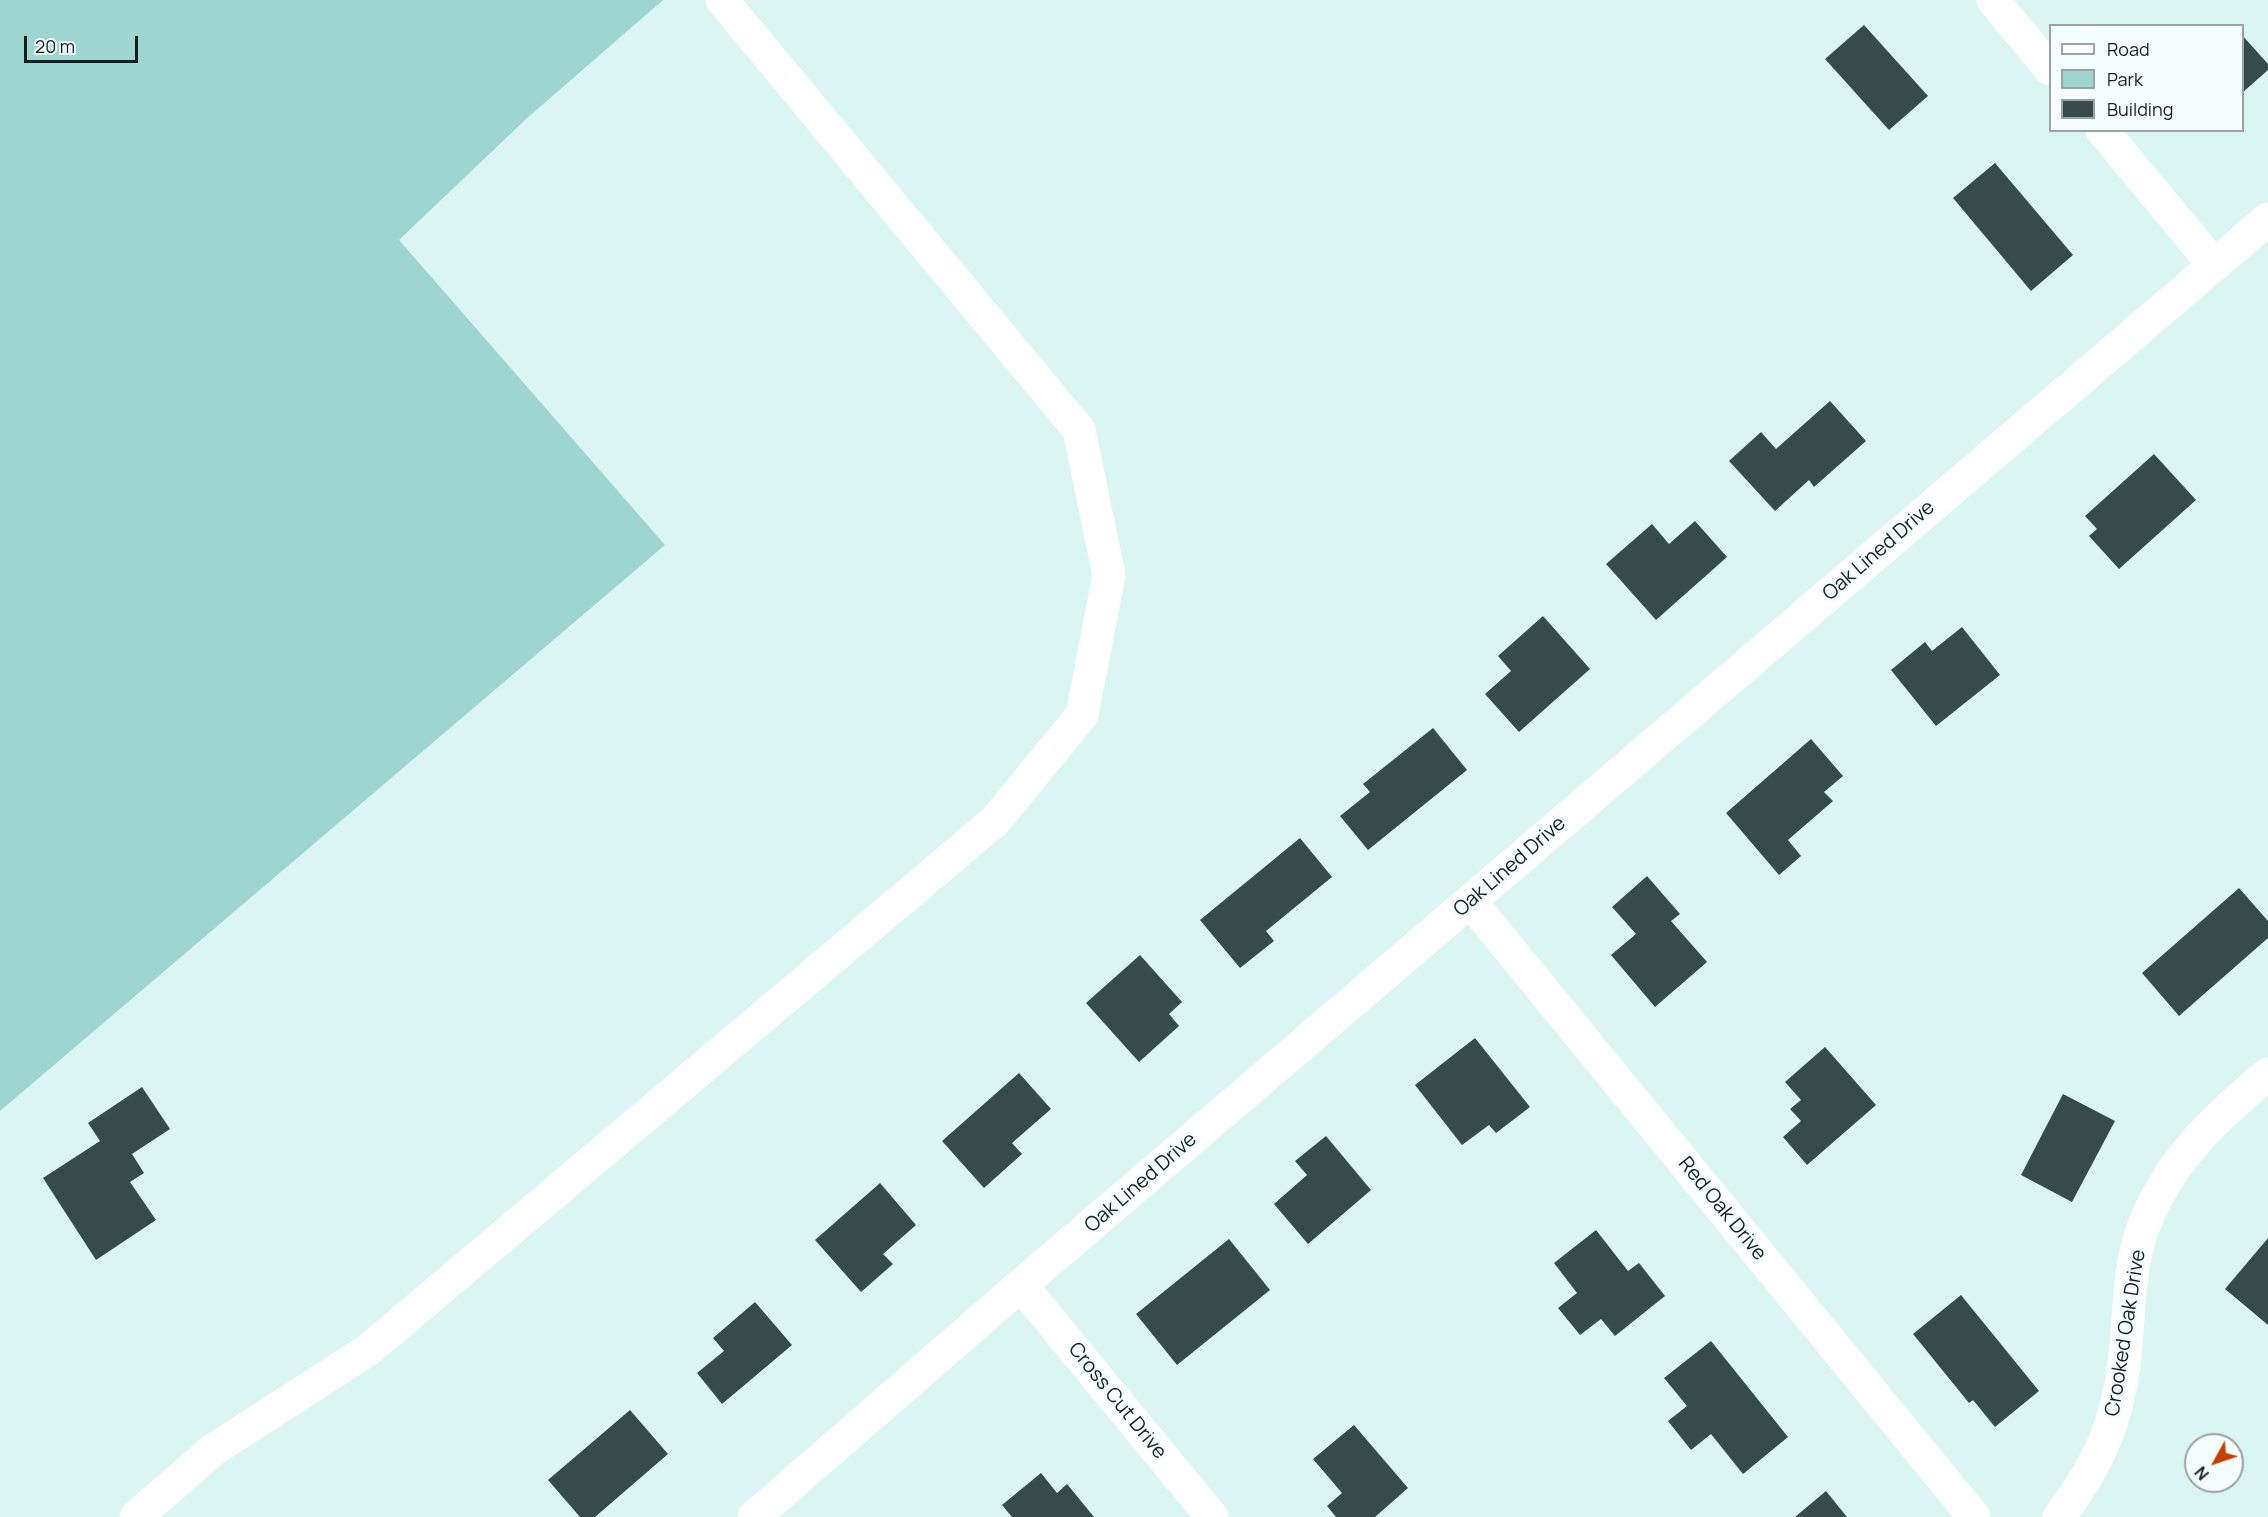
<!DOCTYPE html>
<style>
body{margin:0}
#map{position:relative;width:2268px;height:1517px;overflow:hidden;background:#daf5f2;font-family:Manrope,sans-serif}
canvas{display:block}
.legend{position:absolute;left:2049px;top:24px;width:195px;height:108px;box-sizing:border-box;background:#f3fefd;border:2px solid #9aa4a3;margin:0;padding:8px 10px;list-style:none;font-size:18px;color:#151e1d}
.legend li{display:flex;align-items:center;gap:12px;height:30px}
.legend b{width:30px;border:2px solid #9aa4a3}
.north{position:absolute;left:2184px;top:1433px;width:60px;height:60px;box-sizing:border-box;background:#f3fefd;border:2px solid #9aa4a3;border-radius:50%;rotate:230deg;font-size:16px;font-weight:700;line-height:24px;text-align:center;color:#151e1d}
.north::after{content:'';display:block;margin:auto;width:21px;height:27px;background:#c63f00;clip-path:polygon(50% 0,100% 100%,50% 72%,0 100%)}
.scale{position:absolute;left:24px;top:36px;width:114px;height:27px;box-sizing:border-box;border:3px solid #151e1d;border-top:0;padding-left:8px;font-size:18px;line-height:21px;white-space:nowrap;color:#151e1d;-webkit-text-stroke:4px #f3fefd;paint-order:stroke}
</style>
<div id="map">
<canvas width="2268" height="1517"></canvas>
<ul class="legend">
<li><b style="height:8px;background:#fff"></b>Road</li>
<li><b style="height:16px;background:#9fd5d0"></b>Park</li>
<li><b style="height:16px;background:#364c4a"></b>Building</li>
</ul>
<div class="north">N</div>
<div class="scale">20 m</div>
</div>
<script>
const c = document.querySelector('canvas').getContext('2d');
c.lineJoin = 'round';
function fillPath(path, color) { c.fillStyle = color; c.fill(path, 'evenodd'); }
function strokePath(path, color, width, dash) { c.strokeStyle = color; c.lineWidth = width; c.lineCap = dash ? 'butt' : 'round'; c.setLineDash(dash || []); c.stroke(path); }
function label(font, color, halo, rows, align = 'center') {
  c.font = font + ' Manrope,sans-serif'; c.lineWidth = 6; c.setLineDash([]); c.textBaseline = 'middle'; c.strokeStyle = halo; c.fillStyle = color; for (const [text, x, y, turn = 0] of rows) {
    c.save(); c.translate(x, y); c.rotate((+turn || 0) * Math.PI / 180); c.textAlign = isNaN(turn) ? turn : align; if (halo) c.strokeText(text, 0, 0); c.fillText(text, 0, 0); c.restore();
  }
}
fillPath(new Path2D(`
 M0,0h663l-137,119 -127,121 266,305 -665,566z`), '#9fd5d0');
fillPath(new Path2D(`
 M1864,25l64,71 -39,34 -64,-71z
 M2242,35l26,29v6l-26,23z
 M1995,163l78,92 -42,36 -78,-93z
 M1830,401l36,40 -52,46 -5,-7 -34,31 -46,-50 32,-29 15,17z
 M2154,454l42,46 -77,69 -30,-33 8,-7 -12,-13z
 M1695,521l32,36 -71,63 -50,-56 46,-40 17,20z
 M1543,616l47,53 -71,63 -34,-38 26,-23 -13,-15z
 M1962,627l38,48 -64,51 -45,-56 34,-28 7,9z
 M1433,728l34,42 -99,80 -28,-34 30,-24 -7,-8z
 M1811,739l32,37 -19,16 9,9 -45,39 13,16 -22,19 -53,-62z
 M1300,838l32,39 -66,54 8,10 -34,27 -40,-48z
 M1647,876l33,38 -9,7 36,41 -52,45 -44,-52 25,-21 -24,-27z
 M2239,888l29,33v17l-89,78 -37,-43z
 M1140,955l42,47 -13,12 10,12 -40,36 -53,-59z
 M1475,1038l55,69 -34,26 -7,-8 -27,20 -47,-60z
 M1825,1047l51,58 -69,60 -24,-28 18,-16 -11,-12 11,-9 -16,-18z
 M1019,1073l32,36 -39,34 10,11 -38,34 -42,-47z
 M142,1087l28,42 -38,25 12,19 -14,9 26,38 -60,40 -53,-82 57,-37 -12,-18z
 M2063,1094l52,27 -43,81 -51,-27z
 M1326,1136l45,54 -63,54 -34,-40 33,-29 -12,-14z
 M880,1183l36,42 -33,29 10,10 -32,28 -46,-52z
 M1596,1230l32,41 11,-8 26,33 -50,40 -14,-17 -21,16 -22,-27 19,-15 -23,-30z
 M2268,1238v87l-43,-36z
 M1229,1239l41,51 -93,75 -41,-51z
 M1961,1295l78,96 -44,36 -22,-27 -4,3 -56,-69z
 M755,1302l37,43 -70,59 -25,-31 27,-22 -11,-13z
 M1711,1341l77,96 -45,37 -32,-40 -20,16 -23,-29 19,-15 -23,-28z
 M630,1410l38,44 -73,63h-15l-32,-37z
 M1354,1425l54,63 -33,29h-39l-9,-11 15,-13 -29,-34z
 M1041,1473l16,20 10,-9 27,33h-82l-10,-12z
 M1826,1491l21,26h-52z`), '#364c4a');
strokePath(new Path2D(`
 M1993,0l57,69
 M2102,130l112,135
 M1470,901l504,616
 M1021,1285l191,232
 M136,1517l77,-67 155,-100 627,-529 87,-106 27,-140 -30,-145 -357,-430
 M754,1517l267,-232 1247,-1066
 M2059,1517c37,-48 58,-93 65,-153 6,-46 3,-93 19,-136 26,-68 71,-109 125,-154`), '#fff', 33);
label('20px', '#151e1d', '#f3fefd', [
 ["Oak Lined Drive",1879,551,-41],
 ["Oak Lined Drive",1510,867,-41],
 ["Oak Lined Drive",1141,1183,-41],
 ["Red Oak Drive",1722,1209,51],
 ["Crooked Oak Drive",2126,1333,-81],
 ["Cross Cut Drive",1117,1401,51]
]);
</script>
